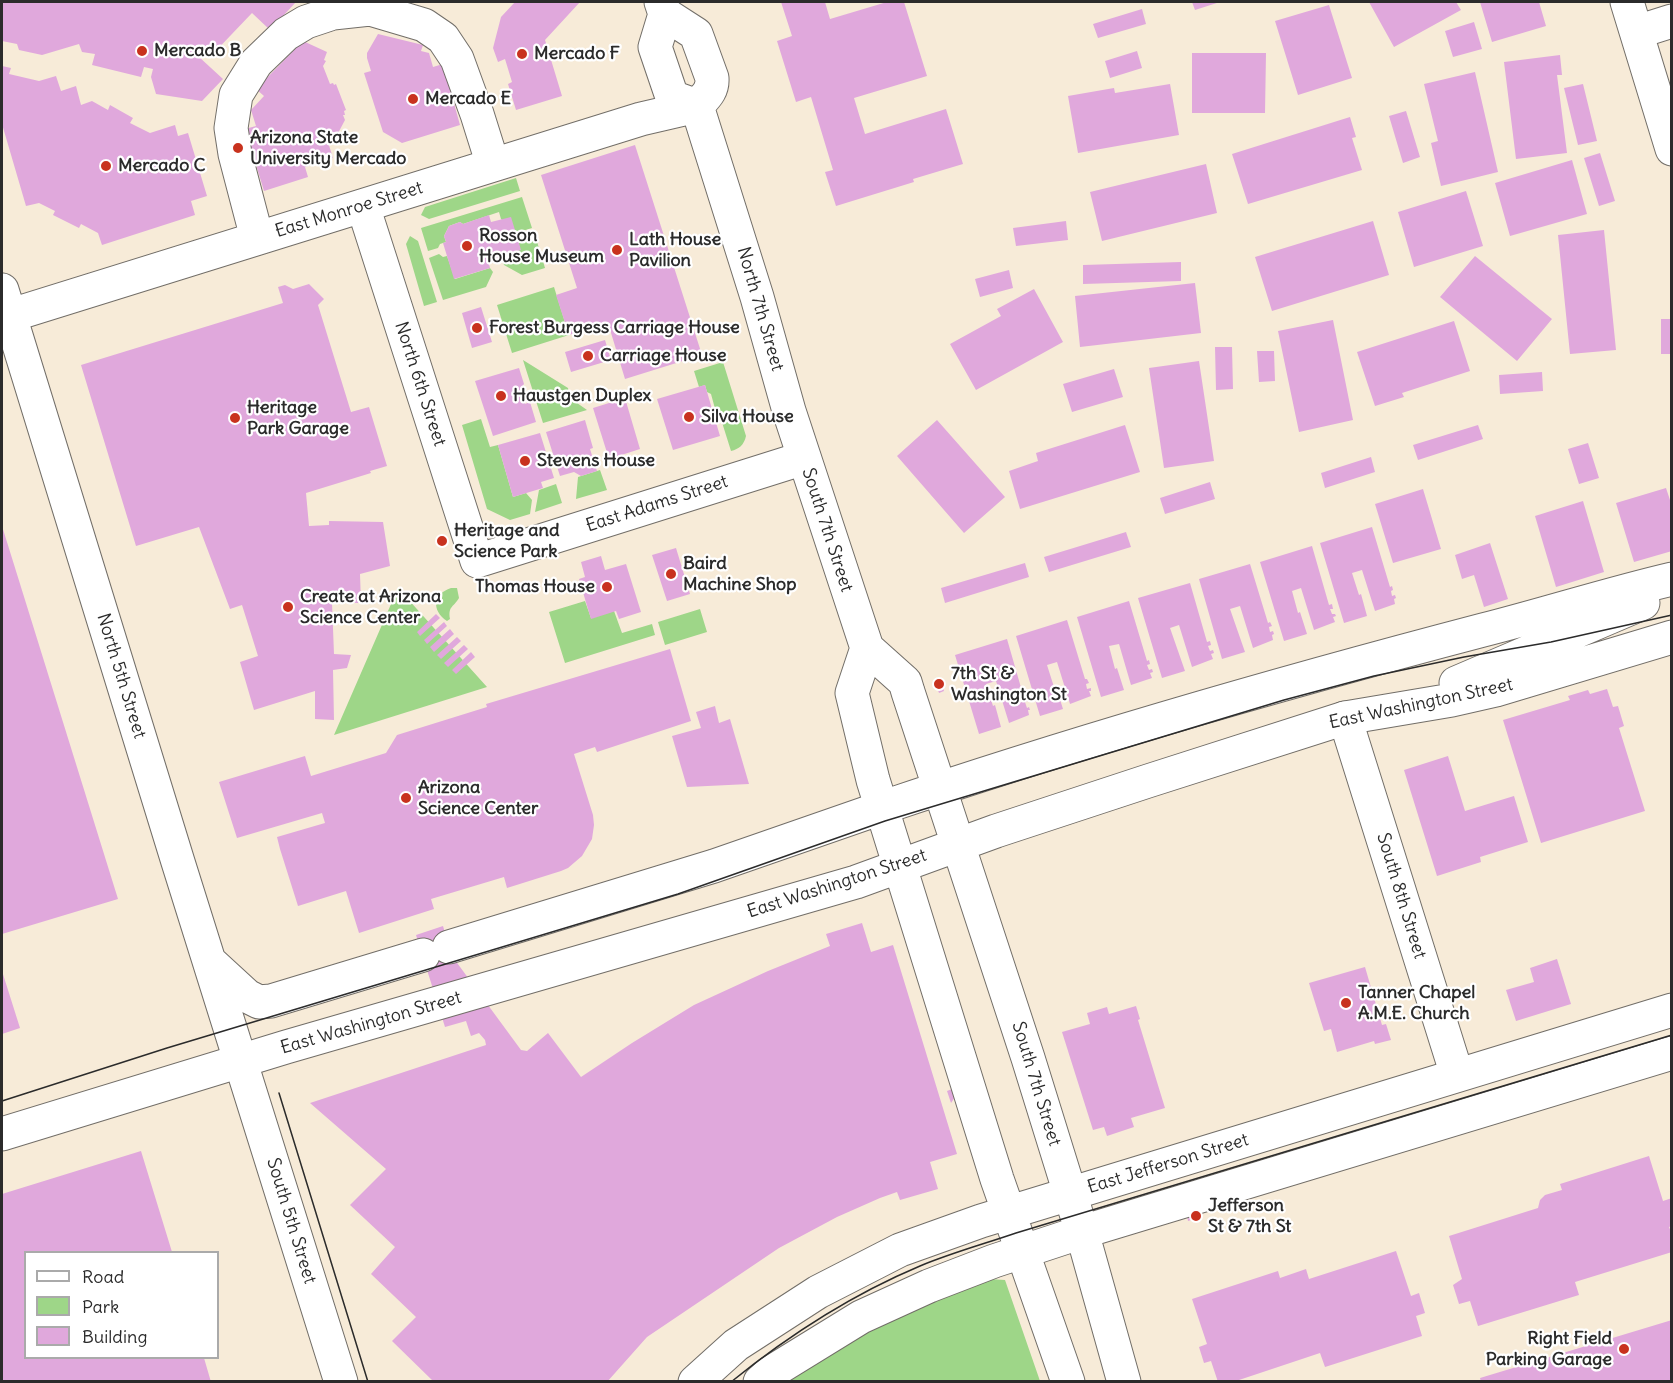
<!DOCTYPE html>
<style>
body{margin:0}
#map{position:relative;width:1673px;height:1383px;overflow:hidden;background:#f7ebd8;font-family:Delius,sans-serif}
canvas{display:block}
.frame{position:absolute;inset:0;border:3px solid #2b2b2b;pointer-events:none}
.legend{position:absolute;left:24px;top:1251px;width:195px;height:108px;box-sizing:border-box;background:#fff;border:2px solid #aaa;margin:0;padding:8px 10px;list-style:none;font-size:18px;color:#2b2b2b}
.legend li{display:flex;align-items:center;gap:12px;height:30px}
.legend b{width:30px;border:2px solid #aaa}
</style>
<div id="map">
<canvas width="1673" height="1383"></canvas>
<div class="frame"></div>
<ul class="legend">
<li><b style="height:8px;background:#fff"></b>Road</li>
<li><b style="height:16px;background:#9ed688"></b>Park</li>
<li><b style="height:16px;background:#e0a8dc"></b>Building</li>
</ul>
</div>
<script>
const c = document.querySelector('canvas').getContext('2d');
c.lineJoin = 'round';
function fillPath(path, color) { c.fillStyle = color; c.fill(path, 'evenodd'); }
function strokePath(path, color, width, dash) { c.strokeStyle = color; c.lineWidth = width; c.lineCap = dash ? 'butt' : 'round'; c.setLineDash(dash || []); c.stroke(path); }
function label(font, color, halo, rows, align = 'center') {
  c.font = font + ' Delius,sans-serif'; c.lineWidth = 4.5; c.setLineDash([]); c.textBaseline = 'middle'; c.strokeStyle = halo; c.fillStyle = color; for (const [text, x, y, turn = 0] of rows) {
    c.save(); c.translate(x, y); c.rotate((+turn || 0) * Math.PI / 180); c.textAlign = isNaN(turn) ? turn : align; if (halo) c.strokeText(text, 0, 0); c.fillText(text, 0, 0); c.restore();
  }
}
fillPath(new Path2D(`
 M516,178l4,13 -91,28 -8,-4 4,-8z
 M522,197l10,31 -16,5 -15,-14 -2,-7 -36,12 -3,-2 -11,4 -5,10 2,6 -6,2 -2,4 -10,3 -7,-23z
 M535,235l10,33 -23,7 -18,-10 -3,-9 19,-6 -2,-9z
 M410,236l8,5 19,61 -13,4 -18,-62z
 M439,254l4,3 4,-1 8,23 35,-11 3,4 -7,15 -43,13 -14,-42z
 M554,287l15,48 -57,18 -15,-48z
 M523,360l45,28 2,10 17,12 -44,13z
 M723,362l23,74c-2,9 -7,13 -15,15l-11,-35h-3l-6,-22 -4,-2 -2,-7 -6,2 -5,-16z
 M481,419l9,28 8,-2 15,52 13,-4 6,7 -2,14 -20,6 -23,-11 -25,-84z
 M600,470l7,20 -31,9 2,-22z
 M556,484l6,19 -27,9 4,-22z
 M398,588l89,99 -153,48z
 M451,588h6l2,10c-6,10 -11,8 -9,21l-3,2c-16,-11 -14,-27 4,-33z
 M585,601l6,17 23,-7 8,22 30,-9 3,11 -90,28 -16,-51z
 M700,609l7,23 -42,13 -7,-23z
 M989,1279l16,1 35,101 -262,1 85,-57z`), '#9ed688');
fillPath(new Path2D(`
 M2,2h294l-26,28 -18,-17 -42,44 -7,-6 -5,5 25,23 -21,22 -46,-7 -5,-17 2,-8 -9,-2 -3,10 -49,-12 3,-11 -13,-2 -3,-8 -37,11 -23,-5 -2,-6 -15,-3z
 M515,2h65l-35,38 17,56 -46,14 -8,-26 4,-2 -7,-23 -7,3 -5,-14 8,-31z
 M781,2h44l5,17 57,-17h17l23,74 -73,22 11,36 81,-25 17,55 -50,15 1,3 -78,24 -11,-34 8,-2 -22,-73 -15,5 -19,-61 15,-5z
 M1192,2h28l-25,8z
 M1369,2h87l5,8 -67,37z
 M1480,2h59l7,24 -54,16z
 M1329,5l23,73 -54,17 -23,-74z
 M1142,9l4,15 -48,14 -5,-14z
 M1474,22l8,27 -29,8 -8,-26z
 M378,34l45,11 -2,6 8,2 4,14 10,-3 17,61 -58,18 -19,-11 -19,-59 7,-2 -4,-13v-5z
 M303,41l24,11 -3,8 2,1 -3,5 7,18 3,-1 1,2 2,-1 10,26 -2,1 1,4h-2l2,5 -9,17 -9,2 6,19 -28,9 3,10 -44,14 -19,-62 11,-3 -5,-16 13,-14 -8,-7z
 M1137,51l5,17 -32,10 -5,-17z
 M1192,53h74l-1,60h-73z
 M1560,55l2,20h-5l10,78 -51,6 -12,-97z
 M2,66l9,2 -2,6 30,7 17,-5 5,15 15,-5 5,19 11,-4 16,9 2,-5 23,13 -3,5 20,10 25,-8 3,11 10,-3 19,63 -16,5 4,14 -93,30 -4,-12 -17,-9 -2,4 -26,-13 2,-4 -16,-8 -13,3 -24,-82z
 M1475,72l23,100 -57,14 -10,-43 7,-2 -14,-57z
 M1170,84l9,51 -101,18 -10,-57 46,-8 1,5z
 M1583,84l14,57 -19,4 -14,-57z
 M1406,111l14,46 -17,6 -14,-47z
 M1350,117l6,20 -4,1 10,32 -114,34 -16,-50z
 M635,145l67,210 -77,24 -17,-56 -39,12 -13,-40 21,-7 -36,-113z
 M1600,153l15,48 -16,5 -15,-48z
 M1572,160l15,54 -77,22 -15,-53z
 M1206,164l11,49 -115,28 -12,-49z
 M1466,191l17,55 -69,21 -16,-55z
 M489,215l2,7 20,-5 10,33 -20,6 2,4 -8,3 -1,-4 -6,2 2,7 -36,11 -11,-36 3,-1 -2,-6 5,-10 11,-4 3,2z
 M1066,221l2,19 -52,6 -3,-18z
 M1373,221l16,54 -117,36 -17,-54z
 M1604,230l12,120 -46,4 -12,-119z
 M1475,256l77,63 -35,42 -77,-64z
 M1181,262v19l-98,3v-19z
 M1009,270l4,18 -33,9 -5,-18z
 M1195,283l6,50 -121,14 -5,-51z
 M309,284l15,15 -6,6 33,107 18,-5 18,59 -17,5 1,2 -65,20 3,33 20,-1v-4l54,1 7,44 -30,8 1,29h-29l2,51 17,1 -4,13 -14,2 1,50 -19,-1v-28l-61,19 -14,-48 18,-6 -16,-51 -12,4 -31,-82 -63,19 -55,-181 202,-62 -5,-16 7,-2 8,4z
 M1034,289l29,53 -87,48 -26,-46 51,-28 -4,-7z
 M481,307l11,35 -20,6 -10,-35z
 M1661,319h11v35h-11z
 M1333,320l20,100 -54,12 -21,-101z
 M1454,321l16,50 -68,22 2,4 -29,9 -18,-54z
 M605,340l6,20 -40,12 -6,-20z
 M1215,347h17l1,42 -17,1z
 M1257,351h17l1,30 -16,1z
 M1199,361l15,100 -50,7 -15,-100z
 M519,368l5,16 -4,5 5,15 5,-2 6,20 -43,14 -18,-55z
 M1114,369l9,28 -51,15 -9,-28z
 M1542,372l1,19 -43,3 -1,-19z
 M705,385l15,51 -47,14 -16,-51z
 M625,398l15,51 -31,10 -16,-51z
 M585,420l8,28 -3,1 7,22 -16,5 -7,-4 -14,4 -14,-44z
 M937,420l68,77 -41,36 -67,-77z
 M1125,425l15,47 -120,37 -11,-38 29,-10 -2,-8z
 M1478,425l5,14 -65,21 -5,-15z
 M540,433l14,45 -13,4 2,6 -30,9 -15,-52z
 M1588,443l11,35 -20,6 -11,-35z
 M1371,457l4,15 -50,16 -4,-15z
 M1210,482l5,17 -50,15 -5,-16z
 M1666,488l6,18v45l-38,11 -18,-59z
 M1423,489l18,60 -48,14 -18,-59z
 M1583,501l21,71 -48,15 -21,-71z
 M2,526l116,373 -116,35z
 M1372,527l18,60 2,-1 1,4 -2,1 1,5 3,-1 1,3 -2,1 1,5 -20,7 -13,-41 -10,3 7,22 2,-1 6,22 -23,7 -24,-80z
 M1126,532l5,15 -82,25 -5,-15z
 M1490,543l18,56 -24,8 -10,-32 -12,4 -7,-24z
 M1312,546l17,59 3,-1 1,5h-3l2,5h3l1,2 -3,1 2,5 -21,8 -13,-42 -9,3 6,22 2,-1 7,22 -23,7 -24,-79z
 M676,548l14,46 -23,7 -15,-46z
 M601,556l4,14 21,-6 15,48 -22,7 -3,-8 -25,8 -12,-40 6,-2 -4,-15z
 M1025,563l4,14 -84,26 -4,-15z
 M1250,564l18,59 2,-1 2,4 -3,1 1,5 3,-1 1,3 -2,1 1,5 -20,8 -13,-42 -10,3 15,43 -23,7 -23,-80z
 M1190,583l17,59 3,-1 1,4 -3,1 2,5 3,-1 1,3 -3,1 2,5 -21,8 -13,-42 -9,3 15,43 -23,7 -24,-80z
 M1129,601l18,60 2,-1 1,4 -3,1 2,5 3,-1 1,3 -3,1 2,5 -21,7 -12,-41 -10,2 6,23 2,-1 7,22 -23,7 -24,-80z
 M436,614l4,4 -20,18 -3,-4z
 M1067,620l18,59h2l2,4 -3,1 1,5 4,-1v3h-2l2,5 -21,8 -13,-42 -10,3 7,22h2l7,22 -23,7 -24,-80z
 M444,622l3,4 -20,18 -3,-4z
 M450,629l4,5 -20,18 -4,-5z
 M457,637l4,4 -20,18 -4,-4z
 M1007,639l17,59 3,-1 1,4 -3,1 2,6 2,-1 1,3h-2l1,5 -20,8 -13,-42 -10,3 7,22 2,-1 6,22 -22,7 -24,-79z
 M464,645l4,4 -20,18 -4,-4z
 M670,649l21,72 -94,31 -2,-5 -21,7 19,61 1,10 -2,14 -10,17 -14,12 -7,3 -54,17 -3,-11 -73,22 3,10 -75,24 -13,-42 -48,15 -18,-57 -3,-12 48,-14 -3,-10 -85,25 -18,-56 86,-26 6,20 75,-23 11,-18 90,-28 -1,-3z
 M471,652l4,5 -19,17 -4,-4z
 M940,678l4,13 -5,2 -3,-9z
 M1607,689l6,18 5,-1 6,20 -5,2 26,83 -104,32 -38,-123 67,-20 -2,-4 20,-6 2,4z
 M715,706l4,17 11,-4 19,65 -62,3 -15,-51 29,-8 -5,-16z
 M1448,756l17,55 49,-15 14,46 -48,15 1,5 -44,14 -33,-106z
 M862,923l9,29 22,-7 64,209 -27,8 8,27 -38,11 -3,-8 -17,6 -43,19 -58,31 -132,89 -40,45h-173l-42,-41 24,-24 -45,-43 24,-27 -45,-42 36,-36 -76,-66 176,-58 -1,-5 -6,-7 -8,3 -5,-15 -21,6 -29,-92 27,-9 9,30 69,94 6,1 21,-18 33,44 51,-34 62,-38 74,-34 62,-25 -4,-12z
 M1557,959l14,45 -55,17 -10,-31 28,-8 -4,-14z
 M1365,967l17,58 4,-1 5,16 -16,4 -1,-3 -37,11 -6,-23 -7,2 -15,-48z
 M2,971l18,57 -18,6z
 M1136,1006l4,13 -2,1 27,88 -34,10 3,9 -27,9 -3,-9 -11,3 -31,-98 28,-8 -3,-11 20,-6 2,7z
 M952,1089l3,8 -4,6 -4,-12z
 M141,1151l31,101h-146v106h178l7,24h-209v-188z
 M1649,1156l14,45 9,-3v28l-3,1 3,7v18l-97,30 4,13 -101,31 -8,-25 -11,3 -6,-19 9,-6 -13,-43 89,-28 2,-8 5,-5 17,-5 -2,-6z
 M1195,1212l6,5 -13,4 -1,-6z
 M1396,1251l15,45 8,-3 6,20 -9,3 6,20 -97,31 -5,-14 -87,29h-15l-7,-21 -7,2 -5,-16 8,-3 -15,-45 86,-28 2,7 26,-9 3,10z
 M1672,1320v62h-191l-1,-4z`), '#e0a8dc');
const minor = new Path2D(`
 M1627,2l45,147
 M1637,32l35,-11
 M363,206l114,355 327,-103
 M257,238l-22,-84 -4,-26 5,-33 20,-32 30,-29 20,-12 27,-9 37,-4 54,16 19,13 14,21 20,55 16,51
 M2,290l176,572 163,520
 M2,318l639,-199 56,-13
 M1345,718l112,357
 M449,947l265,-81 167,-58
 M210,962l37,34 12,6 12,-1 152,-46`);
const major = new Path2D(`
 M661,2l4,12 -10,33 17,50 25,9
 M665,14l31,20 16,44c1,13 -7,19 -15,28
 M697,106l60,191 32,114 78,237 38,34 3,10 120,366 54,174 42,150
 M867,648l-15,45 21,87 124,399 71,203
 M1456,683l187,-80
 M881,808c198,-67 400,-125 602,-178 63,-16 125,-36 189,-51
 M2,1134l284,-87 570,-165 140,-51 152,-50 197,-63 107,-18 44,-10 176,-53
 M695,1382l41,-37 82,-53 82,-42 81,-29 691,-211
 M760,1382l10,-9 91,-56 68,-31 65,-25 88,-29 590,-179`);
strokePath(minor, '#726e68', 35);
strokePath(major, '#726e68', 35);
strokePath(minor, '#fff', 33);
strokePath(major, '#fff', 33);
strokePath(new Path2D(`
 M279,1093l89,289
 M2,1101l165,-53 511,-154 207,-73 399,-121 90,-24 90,-19 87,-15 121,-27
 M731,1382c58,-47 120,-87 189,-116 31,-13 64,-22 96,-33l656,-198`), '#2b2b2b', 1.5);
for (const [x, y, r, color] of [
 [142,51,6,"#c8321e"],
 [522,54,6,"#c8321e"],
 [413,99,6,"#c8321e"],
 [238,148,6,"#c8321e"],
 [106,166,6,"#c8321e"],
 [467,246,6,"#c8321e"],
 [617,250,6,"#c8321e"],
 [477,328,6,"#c8321e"],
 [588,356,6,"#c8321e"],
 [501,396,6,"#c8321e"],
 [689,417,6,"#c8321e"],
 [235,418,6,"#c8321e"],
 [525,461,6,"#c8321e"],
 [442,541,6,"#c8321e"],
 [671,574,6,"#c8321e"],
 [607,587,6,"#c8321e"],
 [288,607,6,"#c8321e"],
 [939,684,6,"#c8321e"],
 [406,798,6,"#c8321e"],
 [1346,1003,6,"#c8321e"],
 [1196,1216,6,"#c8321e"],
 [1624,1349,6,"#c8321e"]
]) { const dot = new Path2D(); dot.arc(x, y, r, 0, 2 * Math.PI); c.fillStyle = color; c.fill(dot); strokePath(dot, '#fff', 2); }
label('bold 18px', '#2b2b2b', '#fff', [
 ["Mercado B",154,51],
 ["Mercado F",534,54],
 ["Mercado E",425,99],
 ["Arizona State",250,138],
 ["University Mercado",250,159],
 ["Mercado C",118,166],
 ["Rosson",479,236],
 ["House Museum",479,257],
 ["Lath House",629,240],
 ["Pavilion",629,261],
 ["Forest Burgess Carriage House",489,328],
 ["Carriage House",600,356],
 ["Haustgen Duplex",513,396],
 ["Heritage",247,408],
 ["Park Garage",247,429],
 ["Silva House",701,417],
 ["Stevens House",537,461],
 ["Heritage and",454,531],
 ["Science Park",454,552],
 ["Baird",683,564],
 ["Machine Shop",683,585],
 ["Thomas House",595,587,"right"],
 ["Create at Arizona",300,597],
 ["Science Center",300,618],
 ["7th St &",951,674],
 ["Washington St",951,695],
 ["Arizona",418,788],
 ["Science Center",418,809],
 ["Tanner Chapel",1358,993],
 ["A.M.E. Church",1358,1014],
 ["Jefferson",1208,1206],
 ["St & 7th St",1208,1227],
 ["Right Field",1612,1339,"right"],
 ["Parking Garage",1612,1360,"right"]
], 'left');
label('18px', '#2b2b2b', '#fff', [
 ["East Monroe Street",349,210,-17],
 ["North 7th Street",760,309,74],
 ["North 6th Street",420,384,72],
 ["East Adams Street",657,504,-18],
 ["South 7th Street",827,530,72],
 ["North 5th Street",121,676,73],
 ["East Washington Street",1421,704,-12],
 ["East Washington Street",837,884,-18],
 ["South 8th Street",1401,896,73],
 ["East Washington Street",371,1023,-16],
 ["South 7th Street",1036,1084,73],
 ["East Jefferson Street",1168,1164,-17],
 ["South 5th Street",291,1221,73]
]);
</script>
